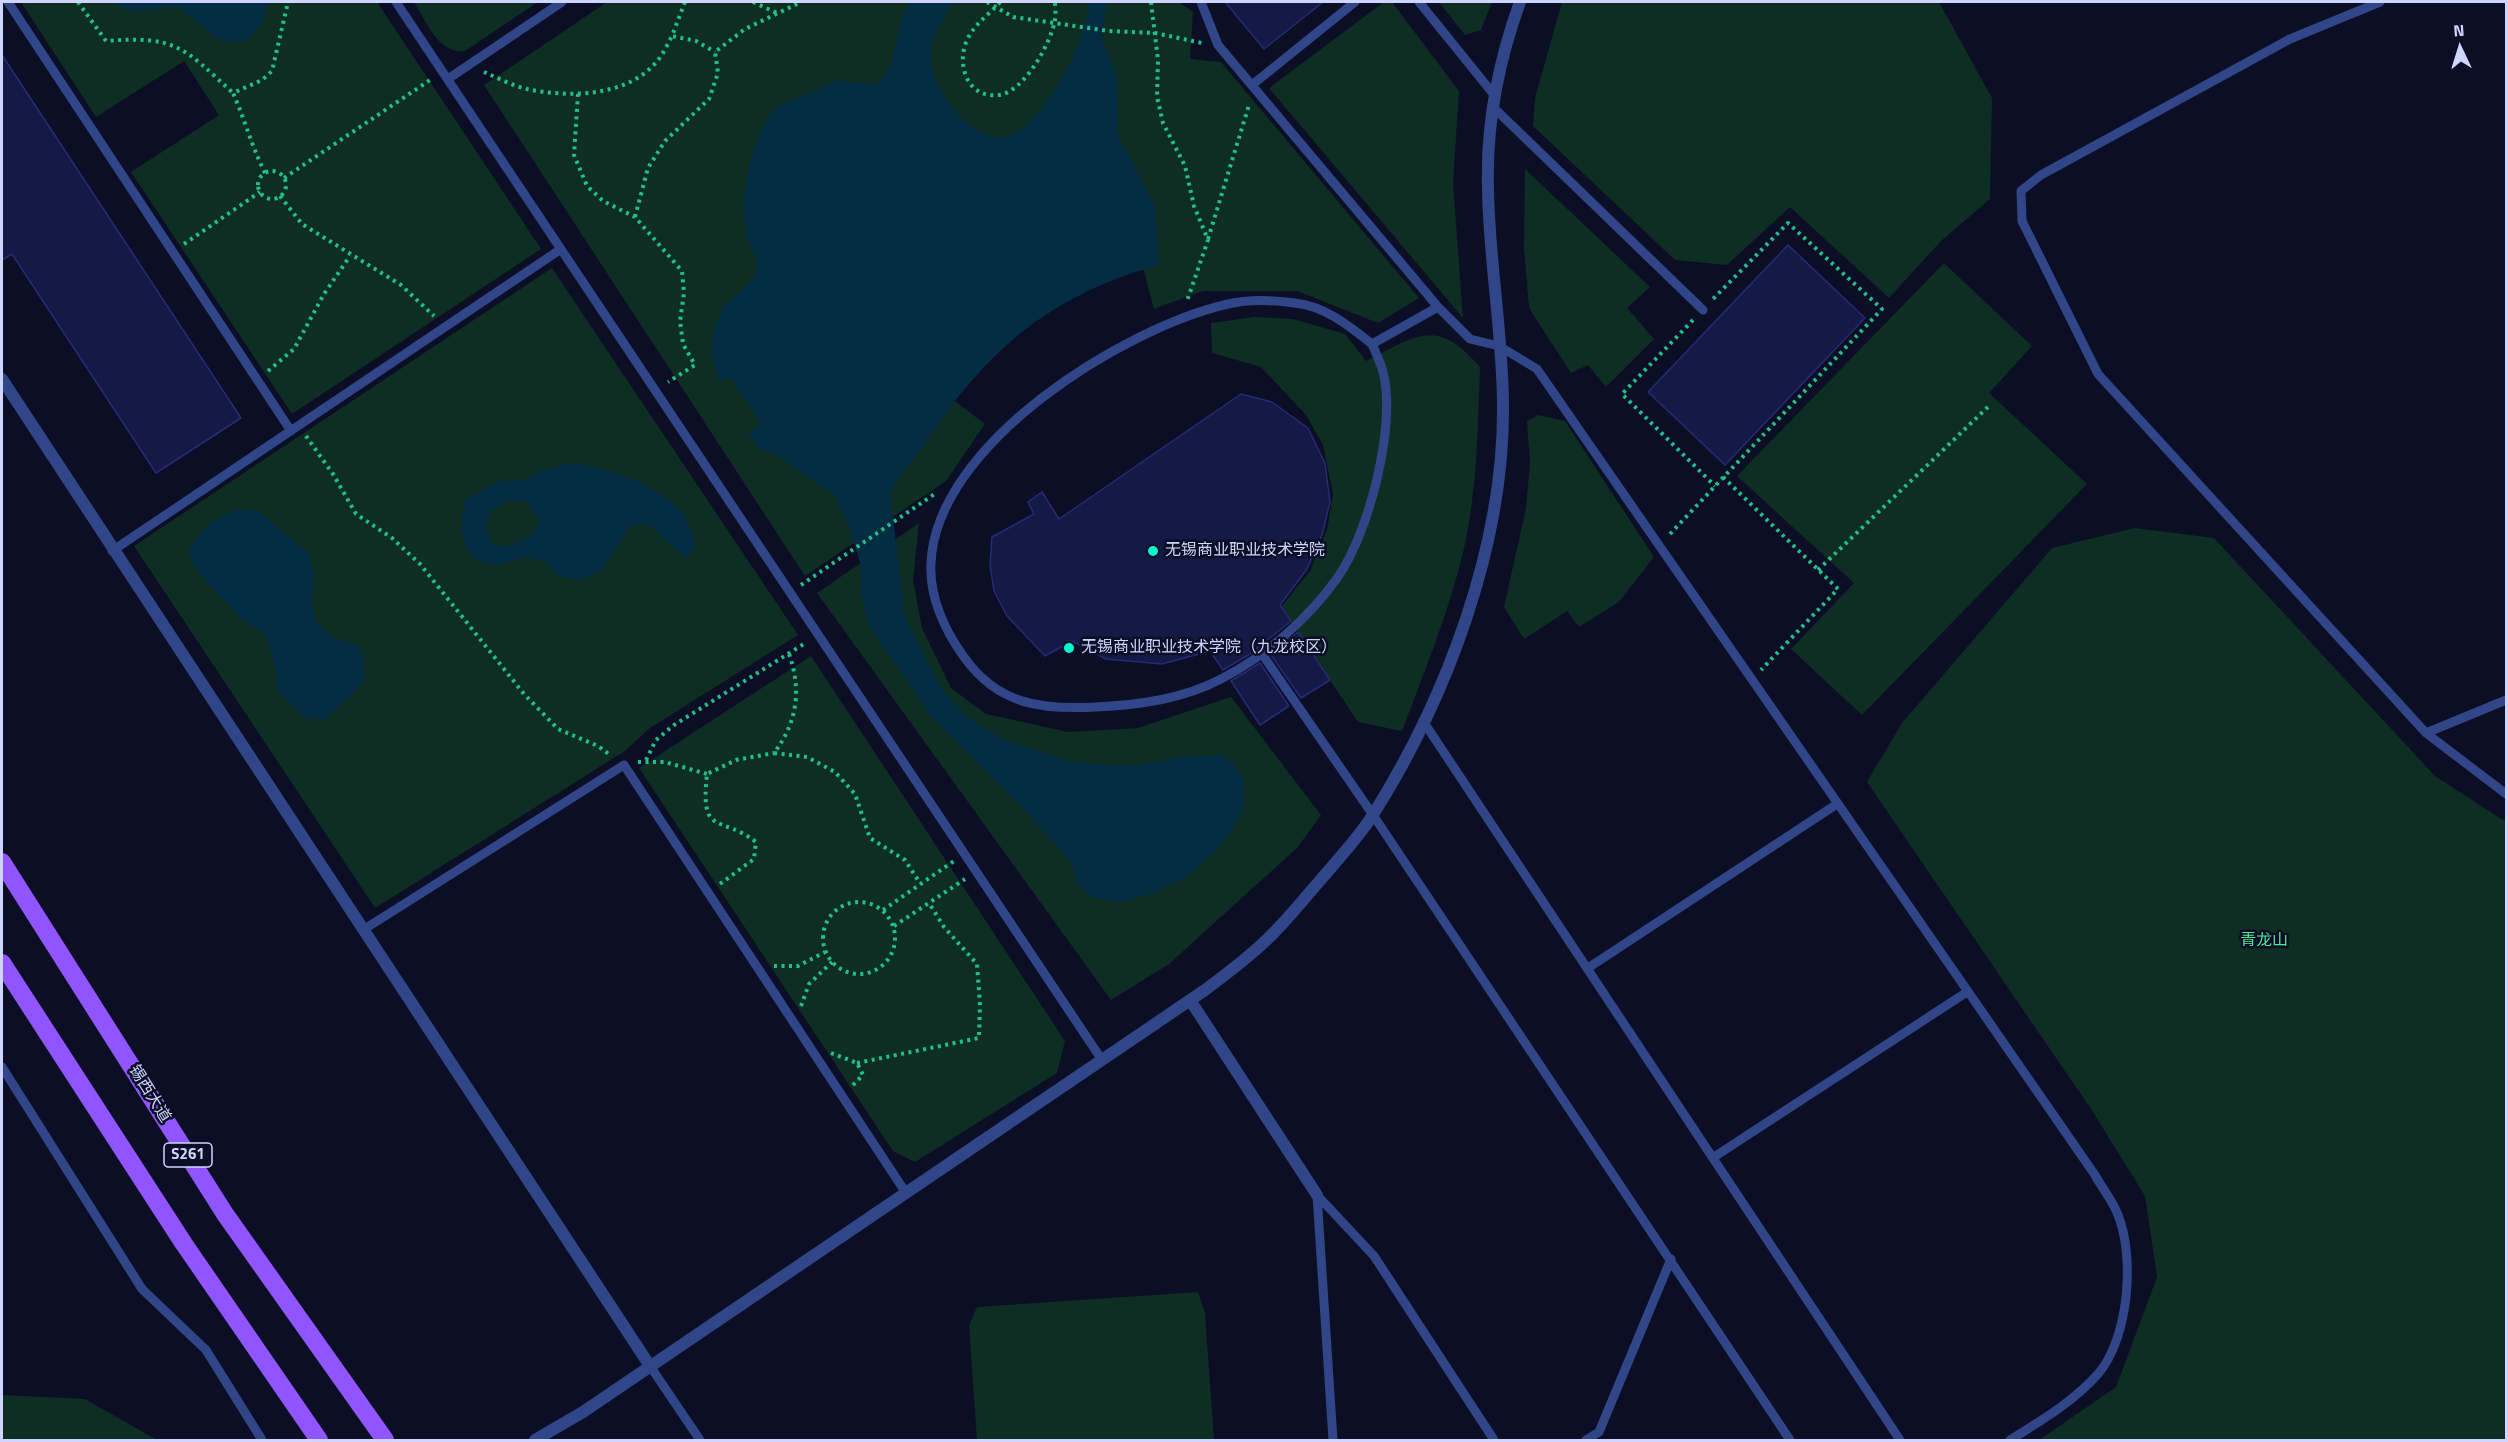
<!DOCTYPE html>
<meta charset="utf-8">
<style>
body{margin:0}
#map{position:relative;width:2508px;height:1442px;overflow:hidden;background:#0b0e24;font-family:"Titillium Web",sans-serif}
canvas{display:block}
.frame{position:absolute;inset:0;border:3px solid #ced6ff;pointer-events:none}
.north{position:absolute;left:2430px;top:18px;width:60px;height:60px;-webkit-text-stroke:4px #0b0e24;paint-order:stroke;rotate:356deg;font-size:16px;font-weight:700;line-height:24px;text-align:center;color:#ced6ff}
.north::after{content:'';display:block;margin:auto;width:21px;height:27px;background:#ced6ff;clip-path:polygon(50% 0,100% 100%,50% 72%,0 100%)}
</style>
<div id="map">
<canvas width="2508" height="1442"></canvas>
<div class="frame"></div>
<div class="north">N</div>
</div>
<script>
const c = document.querySelector('canvas').getContext('2d');
c.lineJoin = 'round';
function fillPath(path, color) { c.fillStyle = color; c.fill(path, 'evenodd'); }
function strokePath(path, color, width, dash) { c.strokeStyle = color; c.lineWidth = width; c.lineCap = dash ? 'butt' : 'round'; c.setLineDash(dash || []); c.stroke(path); }
function label(font, color, halo, rows, align = 'center') {
  c.font = font + ' "Titillium Web","Noto Sans SC",sans-serif'; c.lineWidth = 5; c.setLineDash([]); c.textBaseline = 'middle'; c.strokeStyle = halo; c.fillStyle = color; for (const [text, x, y, turn = 0] of rows) {
    c.save(); c.translate(x, y); c.rotate((+turn || 0) * Math.PI / 180); c.textAlign = isNaN(turn) ? turn : align; if (halo) c.strokeText(text, 0, 0); c.fillText(text, 0, 0); c.restore();
  }
}
fillPath(new Path2D(`
 M21,2h356l164,247 -249,165 -161,-242 88,-57 -35,-54 -88,56z
 M414,2h124l-73,49c-26,4 -39,-30 -51,-49z
 M607,2h572l14,10 -3,47 31,3 198,236 -41,25 -81,-32h-94l-49,18 -12,-45 -106,45 -84,90 33,25 -39,57 -141,95 -321,-491z
 M1384,2h8l67,89 -6,92 10,135 -194,-230z
 M1439,2h53l-11,28 -16,5z
 M1562,2h377l53,96 -2,101 -49,42 -52,57 -99,-91 -63,58 -52,-5 -142,-134 2,-28z
 M1525,169l125,118 -23,21 27,31 -48,48 -18,-22 -17,8 -42,-65 -5,-60z
 M1944,263l88,83 -43,47 98,91 -225,231 -71,-66 63,-66 -117,-107z
 M552,268l246,367 -148,93 -25,23 -250,157 -241,-362z
 M1254,317l39,2 52,15 21,27c51,-25 70,-45 114,6 -2,62 -3,126 -17,186 -15,61 -39,120 -61,178l-44,-9 -77,-115 29,-36 17,-41 6,-36 -10,-49 -17,-30 -45,-48 -49,-14 -1,-30z
 M1538,415l27,6 89,136 -35,45 -40,25 -12,-16 -43,28 -20,-32 22,-99 4,-45 -3,-42z
 M919,523l-6,57 9,48 29,60 35,26 82,18 70,-4 93,-31 90,118 -24,33 -128,116 -58,36 -294,-407z
 M2135,528l79,10 221,238 71,46v618h-467l77,-53 41,-110 -12,-81 -54,-87 -224,-327 35,-59 150,-175z
 M811,656l254,385 -8,32 -142,89 -22,-11 -254,-383z
 M1198,1292l7,21 9,127h-237l-8,-115 8,-18z
 M2,1395l83,4 72,41h-155z`), '#0e2e24');
fillPath(new Path2D(`
 M113,2h-1h156l-7,23 -13,15 -26,2 -45,-36 -46,6z
 M910,2h42c-5,11 -22,38 -22,50 -1,33 38,90 75,85 35,-5 86,-102 83,-135h19l-6,35 16,40 1,58 37,72 4,58c-112,31 -174,87 -237,183 -11,16 -24,27 -32,45l15,124 35,70 26,29 36,23 66,22 35,4h38l39,-8 40,-2 13,8 10,15 1,29 -12,23 -21,25 -25,22 -35,17 -32,8 -25,-4 -17,-14 -5,-21 -51,-57 -91,-91 -62,-91 -7,-30v-28l-12,-40 -14,-30 -60,-42 -16,-5 -10,-15 12,-11 -31,-46 -11,5 -7,-24 1,-24 9,-26 32,-29 4,-17 -11,-24 -4,-37 9,-46 12,-31 11,-16 63,-28 37,5c28,-22 17,-60 35,-83z
 M573,463c34,5 96,24 114,57 4,7 6,18 8,27l-10,11 -37,-34 -18,2 -28,43 -21,11 -22,-4 -14,-15 -22,-4 -24,8 -20,-3 -12,-11 -6,-22 4,-28 23,-15 14,-5 25,-2 16,-9zM507,501h17l16,19 -7,14 -28,13 -12,-3 -7,-15 3,-17z
 M238,509l20,2 50,42 6,20 -3,28 5,21 18,16 24,7 6,16v21l-39,38 -21,-3 -26,-26 -3,-24 -9,-32 -23,-15 -36,-37 -16,-23 -2,-9c13,-25 24,-31 49,-42z`), '#042d44');
const building = new Path2D(`
 M1225,2h98l-59,47z
 M2,55l239,363 -85,55 -144,-219 -10,6z
 M1788,245l77,73 -140,147 -77,-73z
 M1241,394l31,8 36,26 17,35 5,39 -8,33 -15,34 -27,36 11,16 -41,33 -27,16 -13,-19 -48,13 -56,-5 -34,-18 -27,15 -38,-40 -13,-25 -4,-26 2,-28 42,-23 -6,-12 14,-10 17,27z
 M1298,632l32,48 -29,18 -30,-43z
 M1260,663l29,43 -29,19 -29,-44z`);
fillPath(building, '#151946');
strokePath(building, '#252b75', 1.5);
strokePath(new Path2D(`
 M78,2l28,39c70,-6 78,7 127,52
 M685,2l-13,34 24,5 19,11
 M753,2l24,11
 M987,2l26,15 96,14 46,2 47,10
 M1000,2c-11,13 -25,21 -33,38 -11,24 0,59 32,55 25,-3 52,-52 56,-75 1,-6 0,-13 0,-18
 M1151,2l7,58 -1,37 6,26 22,43 9,40 14,34 -21,61
 M484,72c14,6 29,14 43,17 42,9 102,8 131,-29 6,-7 10,-17 14,-24
 M578,94l-4,61 13,31 16,15 32,16 47,54 2,22 -4,28 3,23 12,21 -27,17
 M258 185a14 14 0 1 1 28 0a14 14 0 1 1-28 0Z
 M265,173c-13,-26 -20,-53 -32,-80l29,-13 10,-9 16,-69
 M284,178l146,-98
 M280,196l22,28 99,61 33,31
 M635,217l13,-49 17,-27 44,-42 9,-26 -3,-21 30,-23 56,-27
 M1208,239l41,-134
 M184,244l76,-52
 M1693,320l-71,74 93,92
 M268,371l26,-22 30,-55 26,-38
 M306,436l27,38 23,40 36,24 28,26 104,130 34,35 40,17 12,9
 M1723,477l115,112 -77,81
 M1670,534l212,-225 -94,-86 -75,76
 M1818,570l173,-166
 M801,585l135,-92
 M789,654c13,36 8,69 -15,99l33,4 28,15 20,22 15,44 35,22 15,23
 M646,760l10,-20 18,-15 133,-83
 M638,762h27l42,12
 M720,884l34,-25 2,-17c-36,-28 -56,-4 -49,-68l29,-14 38,-7
 M823 938a36 36 0 1 1 72 0a36 36 0 1 1-72 0Z
 M883,910l71,-49
 M894,926l71,-47
 M774,966h24l27,-14
 M801,1006l8,-22 23,-22
 M831,1053l26,10 6,12 -11,11
 M857,1063l122,-25 1,-33 -3,-41 -33,-37 -15,-24`), '#21c08a', 4, [3, 4.5]);
strokePath(new Path2D(`
 M8,2l283,429
 M396,2l706,1058
 M1201,2l17,43 220,262 32,32 29,7 38,23 558,806c7,13 18,26 23,40 17,42 11,123 -20,159 -25,28 -56,46 -88,66
 M1419,2l76,94
 M2380,2l-90,37 -249,136 -20,16 1,30 76,153 328,359 80,61
 M448,79l114,-77
 M1252,85l103,-83
 M1493,107l210,203
 M1372,344c4,10 10,21 12,32 11,54 -15,156 -46,201 -30,42 -72,79 -117,102 -38,20 -82,26 -125,28 -54,3 -98,-2 -132,-50 -19,-26 -35,-60 -33,-94 5,-119 192,-235 297,-259 21,-5 45,-4 67,-1 30,3 54,23 77,41l66,-37
 M112,551l449,-302
 M1262,654l111,161 417,625
 M1423,721l477,719
 M2426,733l80,-33
 M363,930l261,-165 282,428
 M1588,968l249,-164
 M2,1067l140,222 64,61 56,90
 M1714,1157l253,-165
 M1317,1195l57,61 120,184
 M1317,1195l16,245
 M650,1366l50,74
 M1586,1440l13,-8 72,-173`), '#314688', 9);
strokePath(new Path2D(`
 M2,379l648,987
 M1190,1000l127,195
 M535,1440l48,-28 622,-422c16,-12 32,-24 47,-37 29,-24 53,-56 78,-84 15,-18 32,-36 44,-56 73,-116 130,-268 129,-406 0,-73 -14,-145 -15,-218 -2,-63 11,-129 32,-187`), '#314688', 12);
strokePath(new Path2D(`
 M2,862l223,352 160,226
 M2,963l182,281 135,196`), '#9155ff', 18);
for (const [x, y, r, color] of [
 [1153,551,6,"#00f9cd"],
 [1069,648,6,"#00f9cd"]
]) { const dot = new Path2D(); dot.arc(x, y, r, 0, 2 * Math.PI); c.fillStyle = color; c.fill(dot); strokePath(dot, '#0b0e24', 2); }
for (const [x, y, w] of [
 [188,1155,48]
]) { const box = new Path2D(); box.roundRect(x - w / 2, y - 12, w, 24, 4.5); c.fillStyle = '#0b0e24'; c.fill(box); strokePath(box, '#ced6ff', 1.5); }
label('bold 15px', '#ced6ff', null, [
 ["S261",188,1155]
]);
label('16px', '#ced6ff', '#0b0e24', [
 ["无锡商业职业技术学院",1165,551],
 ["无锡商业职业技术学院（九龙校区）",1081,648]
], 'left');
label('16px', '#4deb98', '#0b0e24', [
 ["青龙山",2264,941]
]);
label('16px', '#ced6ff', '#0b0e24', [
 ["锡西大道",149,1094,58]
]);
</script>
